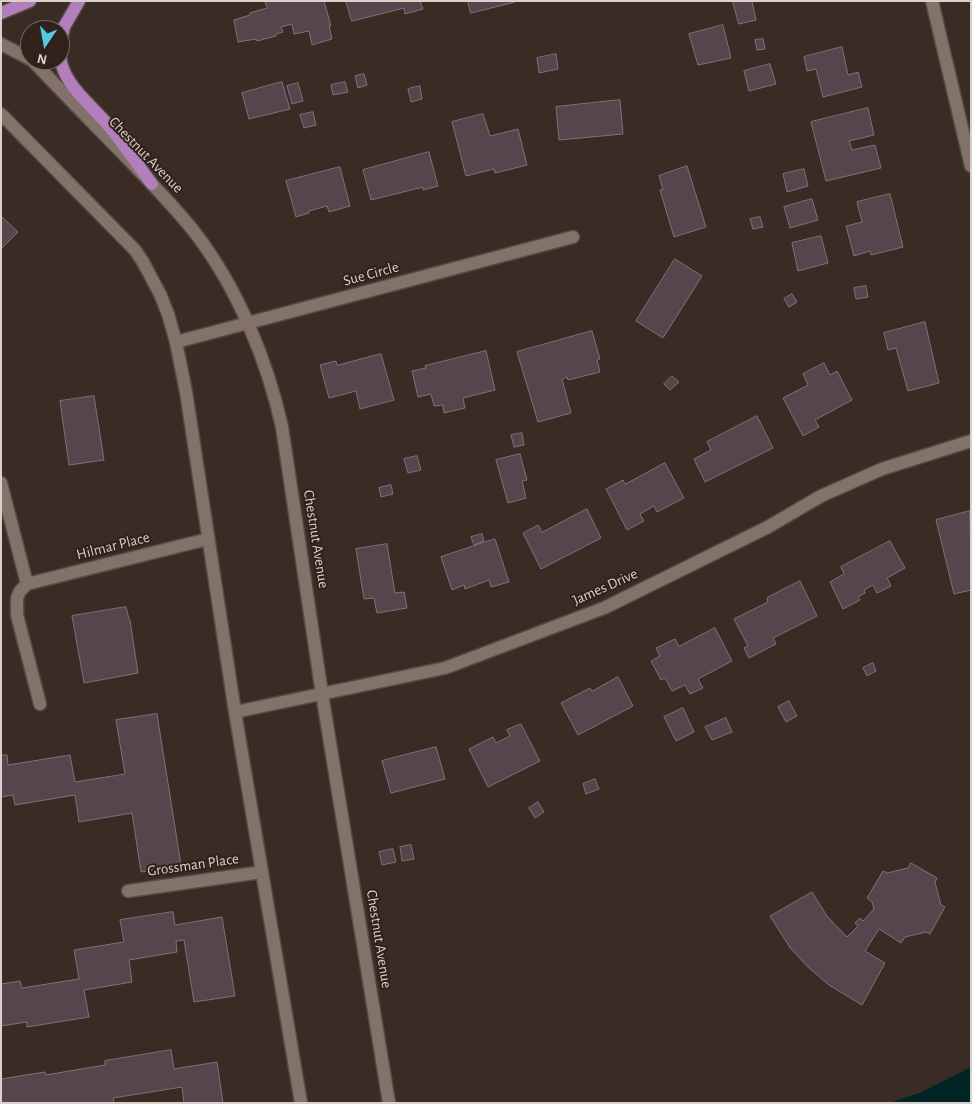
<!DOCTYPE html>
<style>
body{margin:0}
#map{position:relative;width:972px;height:1104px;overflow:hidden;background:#3a2b25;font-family:"Alegreya Sans",sans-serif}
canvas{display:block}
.frame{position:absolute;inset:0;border:2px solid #dad1cc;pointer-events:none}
.north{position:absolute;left:20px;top:20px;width:50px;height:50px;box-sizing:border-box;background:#30221b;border:1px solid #746862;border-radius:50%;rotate:192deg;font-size:14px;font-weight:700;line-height:20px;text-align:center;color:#dad1cc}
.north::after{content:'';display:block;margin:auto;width:18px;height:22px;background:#56c9e1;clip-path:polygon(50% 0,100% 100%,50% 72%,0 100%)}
</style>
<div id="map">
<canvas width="972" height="1104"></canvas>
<div class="frame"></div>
<div class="north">N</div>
</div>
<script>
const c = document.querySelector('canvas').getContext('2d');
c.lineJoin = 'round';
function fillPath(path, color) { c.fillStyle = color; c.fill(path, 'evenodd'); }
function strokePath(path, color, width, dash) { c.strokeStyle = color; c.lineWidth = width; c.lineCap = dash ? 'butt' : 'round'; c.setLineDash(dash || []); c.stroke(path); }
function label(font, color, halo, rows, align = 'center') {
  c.font = font + ' "Alegreya Sans",sans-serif'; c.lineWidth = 4; c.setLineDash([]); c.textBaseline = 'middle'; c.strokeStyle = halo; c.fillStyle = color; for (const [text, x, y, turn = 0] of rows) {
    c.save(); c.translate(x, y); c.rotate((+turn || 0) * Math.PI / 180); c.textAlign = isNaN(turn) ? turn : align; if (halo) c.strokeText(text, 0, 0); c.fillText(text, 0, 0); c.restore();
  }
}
fillPath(new Path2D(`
 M971,1067v36h-82l30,-10z`), '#012425');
const building = new Path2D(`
 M265,1h59l7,25h-2l3,13 -20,6 -3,-14 -15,3 -2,-10 -11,3 2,5 -7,2v2l-19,5 -1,-2 -18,3 -4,-22 16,-5v-2l17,-5z
 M346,1h74l3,8 -18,5 -1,-6 -52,13z
 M468,1h47v1l-44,11z
 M733,1h19l4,19 -17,4z
 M723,25l8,33 -33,7 -9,-31z
 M763,39l2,10 -8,1 -2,-10z
 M842,47l6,28 10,-3 4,15 -39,10 -7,-28 -9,2 -3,-14z
 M556,54l2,15 -19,4 -2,-15z
 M770,64l6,20 -27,7 -5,-20z
 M364,74l3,11 -9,3 -3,-12z
 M282,82l8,27 -41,10 -7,-26z
 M345,82l3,10 -15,3 -2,-10z
 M298,83l5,18 -11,3 -5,-18z
 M420,86l2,13 -11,3 -3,-13z
 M620,100l3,34 -64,6 -3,-33z
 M868,108l6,27 -25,6 3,9 23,-5 6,23 -55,13 -15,-59z
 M313,112l3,13 -12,3 -4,-13z
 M483,114l7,22 28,-7 9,36 -32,8 -1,-4 -28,7 -14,-54z
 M429,152l9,34 -15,4v-3l-52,13 -8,-30z
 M687,166l19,61 -32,10 -14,-47 3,-1 -4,-13z
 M340,167l10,39 -21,6 -2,-6 -18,5v2l-13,4 -10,-36z
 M804,169l4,17 -21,6 -4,-18z
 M890,194l13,53 -32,8 -1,-4 -16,5 -8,-30 16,-4 -5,-20z
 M812,199l6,21 -28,8 -6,-21z
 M1,216l17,16 -17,17z
 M760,217l3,10 -10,2 -3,-10z
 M821,236l7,27 -30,8 -6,-28z
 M675,259l27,17 -39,62 -27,-17z
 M866,286l2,11 -12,2 -2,-11z
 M792,294l5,8 -8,5 -5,-8z
 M925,322l14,61 -31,8 -12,-43 -8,2 -4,-17z
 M592,331l8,28 -3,1 3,12 -32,8 -1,-3 -5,2 9,34 -33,9 -21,-70z
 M486,351l9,39 -32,8 2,10 -21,5 -1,-8 -9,1 -3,-12 -13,3 -6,-26 14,-3 -1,-2z
 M381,354l13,46 -34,9 -4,-18 -27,7 -9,-33 16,-4 1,4z
 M824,363l6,12 7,-4 15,29 -37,20 4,7 -16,9 -20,-38 25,-13 -5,-11z
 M672,376l7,6 -9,8 -6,-6z
 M94,396l10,64 -35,5 -9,-64z
 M757,416l16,32 -68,34 -11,-23 17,-9 -4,-8z
 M522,433l2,12 -10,2 -3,-12z
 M520,454l7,26 -5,1 4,17 -18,5 -12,-43z
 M417,456l4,14 -13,3 -4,-14z
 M665,463l19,35 -27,14 -3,-6 -14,8 4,7 -17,9 -21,-41 17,-9 2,4z
 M391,485l2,9 -12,3 -2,-9z
 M587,509l14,29 -60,31 -18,-36 15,-8 4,7z
 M970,511l1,79 -17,4 -18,-74z
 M482,534l2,7 -10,4 -3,-8z
 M495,539l14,43 -18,5 -2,-7 -24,9 -1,-4 -12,5 -11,-33z
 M890,541l15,27 -18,10 4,8 -14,7 -4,-8 -9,5 1,3 -7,4 2,3 -17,9 -13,-27 14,-8 -3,-7z
 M387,544l8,49 9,-1 3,16 -30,5 -3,-15 -10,1 -8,-50z
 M800,581l17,35 -44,22 3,6 -27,14 -5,-10 4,-2 -14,-27 34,-17 -1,-4z
 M126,607l3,12 1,1 8,53 -54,10 -12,-67z
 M715,628l17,33 -34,18 5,9 -13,6 -5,-9 -13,6 -7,-13 -4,2 -10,-19 9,-5 -4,-8 19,-9 4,7z
 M873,663l3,8 -9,5 -4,-8z
 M618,677l15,29 -55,29 -17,-32 29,-15 2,3z
 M789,701l8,15 -11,6 -8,-15z
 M683,708l11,24 -18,9 -12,-24z
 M157,714l24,151 -40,7 -9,-59 -53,9 -4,-27 -60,10 -2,-10 -12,2v-42h6l1,10 62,-10 5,27 50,-8 -9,-54z
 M726,718l6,14 -20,8 -7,-13z
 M521,724l19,37 -52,26 -19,-38 24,-12 3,6 14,-7 -3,-6z
 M436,747l9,32 -54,14 -9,-32z
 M595,779l4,10 -13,5 -3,-10z
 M538,802l6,10 -9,6 -6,-10z
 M411,845l3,14 -12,2 -2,-14z
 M393,849l3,13 -14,3 -3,-13z
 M911,863l26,15 -2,4 6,23 4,2 -15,27 -4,-2 -21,5 -4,6 -22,-14 -14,22 20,12 -23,42 -33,-20 -20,-17 -18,-19 -21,-33 42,-24 15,24 20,21 11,-11 -3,-3 5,-5 3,3 11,-12 -2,-7 -5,-4 16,-27 4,2 21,-5z
 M173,912l2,13 47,-8 13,79 -41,6 -10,-62 -8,1 1,11 -48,8 3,22 -48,8 5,27 -62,10v-5l-26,4v-42l19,-3 2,7 57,-9 -5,-29 50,-8 -4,-22z
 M171,1050l3,19 43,-7 6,41h-39l-2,-16 -69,11 1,5h-113v-24l44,-7 1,3 59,-10v-4z`);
fillPath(building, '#55454c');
strokePath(building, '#827078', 1);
const minor = new Path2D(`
 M932,1l39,165
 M1,44l29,15
 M32,60c31,33 63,65 95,98 24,25 48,49 69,76 42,55 71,126 86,193l40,267 67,409
 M1,114l134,136 8,12 17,32 8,20 8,28 10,50 49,320 66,391
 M176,342l397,-105
 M1,483l26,101 -7,7 -3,7v17l23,89
 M27,584l181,-45
 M235,712l210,-44 159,-60 164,-81 53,-31 61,-27 89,-28
 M128,891l134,-19`);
const major = new Path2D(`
 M1,13l29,-12
 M60,45l4,-18 15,-26
 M60,57c4,29 31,47 48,68 16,19 29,39 44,59`);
strokePath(minor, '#554943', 15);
strokePath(major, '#554943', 15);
strokePath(minor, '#83726a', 12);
strokePath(major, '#b27fbc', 12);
label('15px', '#dad1cc', '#30221b', [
 ["Chestnut Avenue",146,155,46],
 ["Sue Circle",371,274,-15],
 ["Chestnut Avenue",316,539,81],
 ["Hilmar Place",113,546,-14],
 ["James Drive",605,587,-24],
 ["Grossman Place",193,865,-8],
 ["Chestnut Avenue",379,939,81]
]);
</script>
